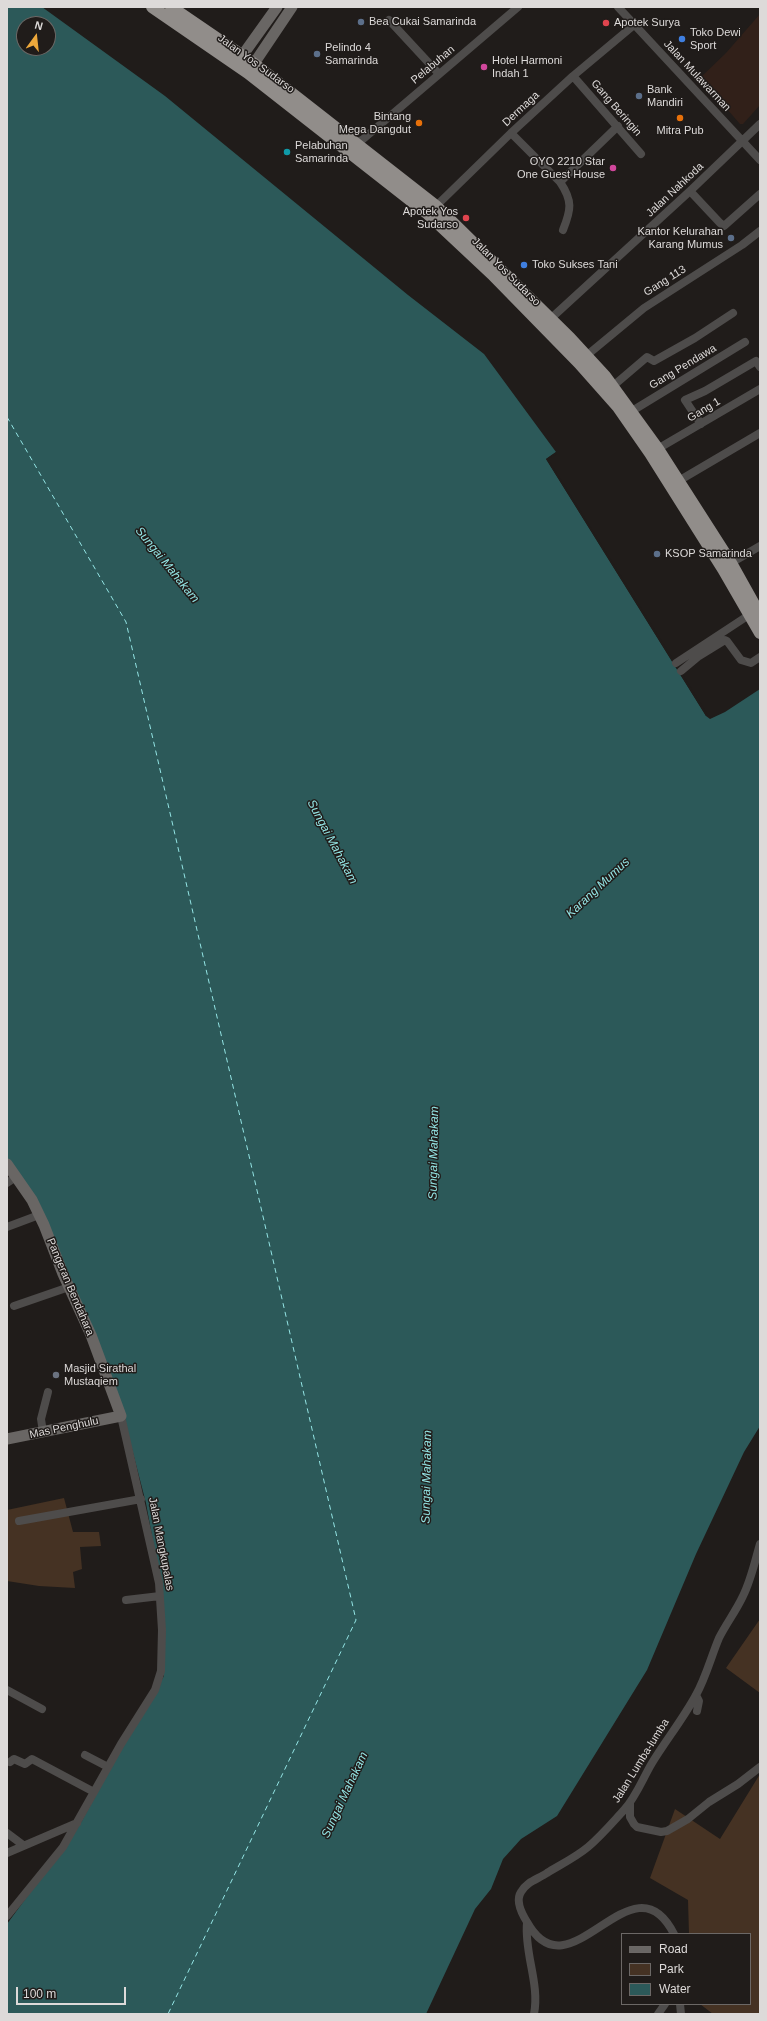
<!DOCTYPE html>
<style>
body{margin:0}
#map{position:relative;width:767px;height:2021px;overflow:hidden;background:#201c1a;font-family:Arial,sans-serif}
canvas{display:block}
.frame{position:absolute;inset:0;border:8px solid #dddad9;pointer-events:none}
.legend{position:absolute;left:621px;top:1933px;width:130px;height:72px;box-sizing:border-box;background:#201c1a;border:1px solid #6c6866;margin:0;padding:5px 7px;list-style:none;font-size:12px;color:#dddad9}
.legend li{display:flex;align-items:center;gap:8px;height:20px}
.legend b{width:20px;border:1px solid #6c6866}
.north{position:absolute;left:16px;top:16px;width:40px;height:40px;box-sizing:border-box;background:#201c1a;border:1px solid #6c6866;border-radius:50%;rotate:15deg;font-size:11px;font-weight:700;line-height:16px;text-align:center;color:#dddad9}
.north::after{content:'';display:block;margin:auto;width:14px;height:18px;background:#eda83b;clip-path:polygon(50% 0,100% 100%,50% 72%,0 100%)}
.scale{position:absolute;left:16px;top:1987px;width:110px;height:18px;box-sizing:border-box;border:2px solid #dddad9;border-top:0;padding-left:5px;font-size:12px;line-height:14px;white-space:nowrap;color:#dddad9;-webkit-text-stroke:3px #201c1a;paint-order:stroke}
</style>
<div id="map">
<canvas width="767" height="2021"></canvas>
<div class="frame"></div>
<ul class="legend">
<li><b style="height:5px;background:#696664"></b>Road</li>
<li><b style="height:11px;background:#453223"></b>Park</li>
<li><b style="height:11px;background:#2c5959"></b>Water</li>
</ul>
<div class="north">N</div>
<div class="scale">100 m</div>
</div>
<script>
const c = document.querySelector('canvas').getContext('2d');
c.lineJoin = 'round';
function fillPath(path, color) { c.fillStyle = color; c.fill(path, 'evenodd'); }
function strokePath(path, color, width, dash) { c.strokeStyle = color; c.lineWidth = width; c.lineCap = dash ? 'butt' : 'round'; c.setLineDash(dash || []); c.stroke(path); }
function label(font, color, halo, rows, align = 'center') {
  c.font = font + ' Arial,sans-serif'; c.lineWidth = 3; c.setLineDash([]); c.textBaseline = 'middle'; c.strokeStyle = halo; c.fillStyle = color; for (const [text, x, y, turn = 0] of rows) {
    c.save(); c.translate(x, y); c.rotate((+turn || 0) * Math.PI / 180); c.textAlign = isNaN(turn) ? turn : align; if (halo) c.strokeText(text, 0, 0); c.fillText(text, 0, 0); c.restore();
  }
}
fillPath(new Path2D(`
 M760,14v91l-17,19h-3l-40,-46 26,-25z`), '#312019');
fillPath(new Path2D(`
 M64,1498l9,34h26l2,14 -21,1 2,22 -9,3 2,16 -36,-2 -32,-5v-71z
 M760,1619v74l-34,-25z
 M760,1774v240h-47l-13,-10h50v-70h-61l-1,-34 -38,-22 25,-69 45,30z`), '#453223');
fillPath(new Path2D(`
 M7,7h35l123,89 243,199 76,59 72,98 -10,7 160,257 4,3 15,-7 35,-23v737l-16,26 -48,102 -49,116 -90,146 -36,23 -18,20 -12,30 -16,20 -49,105h-419v-90l72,-98 34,-62 51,-88 -2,-85 -16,-88 -14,-54 -71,-183 -54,-106zM24,24h24v24h-24z`), '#2c5959');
fillPath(new Path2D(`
 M556,452l1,2 -9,5 160,256 -2,1 -160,-257z`), '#201c1a');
strokePath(new Path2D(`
 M7,417l119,205 230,998 -188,394`), '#94e5e5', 1, [5, 4]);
strokePath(new Path2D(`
 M618,7l142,153
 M389,20l50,54
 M573,76l68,78
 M511,133l49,49 58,-56
 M353,144l9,-4 156,-133
 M560,182c13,19 11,28 3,48
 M690,191l30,32 4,3 36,-32
 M433,209l78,-76 62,-57 61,-51
 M547,322l143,-131 70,-67
 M586,356l58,-48 98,-63 18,-14
 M613,386l34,-29 7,4 41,-23 38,-25
 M632,411l113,-69
 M701,424l-16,-24 20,-9 51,-30 4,6
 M654,451l106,-62
 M675,483l85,-50
 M731,563l29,-17
 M676,663l73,-48
 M681,671l18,-15 26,-16 2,1 14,19 10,3 9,-6
 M7,1183l9,-6
 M7,1227l32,-12
 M14,1306l55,-19
 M43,1432l-2,-13 7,-27
 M19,1521l122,-22
 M126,1600l34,-4
 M7,1690l35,19
 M696,1695l3,6 -2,10
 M85,1755l23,12
 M10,1762l4,-3 11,5 7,-5 62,33
 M630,1803v14l4,7 3,3 24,5 6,-1 21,-12 21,-17 29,-18 22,-17
 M7,1833l16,12
 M7,1853l70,-30
 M7,1916l56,-69 58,-103 34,-54 6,-19 1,-41 -3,-47 -38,-167
 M527,1923c-3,30 13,61 7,91
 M674,1934c-42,-83 -104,66 -147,-12 -5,-8 -12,-21 -6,-30 5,-10 17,-13 26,-19 13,-8 29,-16 41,-26 13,-11 24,-24 36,-37 12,-13 19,-32 28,-47 14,-23 31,-44 44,-68 10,-18 15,-38 23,-57 7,-14 17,-27 24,-42 8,-16 12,-35 17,-52
 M680,2004l1,10
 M658,2014l7,-10`), '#4e4c4b', 8);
strokePath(new Path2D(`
 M237,63l40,-56
 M249,71l43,-64
 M7,1164l25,36 12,25 19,49 28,61 30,81 -114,23`), '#696664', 11);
strokePath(new Path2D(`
 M152,7l96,66 180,141 64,60 87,89 39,44 32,46 73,116 37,64
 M171,7l82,56 183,143 134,132 35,38 53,73 73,114 29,52`), '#918d8a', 12);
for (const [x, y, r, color] of [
 [361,22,4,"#5c6f8a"],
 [606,23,4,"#e0444e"],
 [682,39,4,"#3f7fe0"],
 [317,54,4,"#5c6f8a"],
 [484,67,4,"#d1479c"],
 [639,96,4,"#5c6f8a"],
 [680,118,4,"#e8710a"],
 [419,123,4,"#e8710a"],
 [287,152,4,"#0f9aa8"],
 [613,168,4,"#d1479c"],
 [466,218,4,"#e0444e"],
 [731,238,4,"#5c6f8a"],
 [524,265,4,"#3f7fe0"],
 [657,554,4,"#5c6f8a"],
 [56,1375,4,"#6b7280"]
]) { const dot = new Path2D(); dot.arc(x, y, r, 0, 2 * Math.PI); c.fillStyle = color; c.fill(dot); strokePath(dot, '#201c1a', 1.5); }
label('11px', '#dddad9', '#201c1a', [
 ["Bea Cukai Samarinda",369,22],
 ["Apotek Surya",614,23],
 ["Toko Dewi",690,33],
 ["Sport",690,46],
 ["Pelindo 4",325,48],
 ["Samarinda",325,61],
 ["Hotel Harmoni",492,61],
 ["Indah 1",492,74],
 ["Bank",647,90],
 ["Mandiri",647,103],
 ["Bintang",411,117,"right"],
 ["Mega Dangdut",411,130,"right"],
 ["Mitra Pub",680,131,"center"],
 ["Pelabuhan",295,146],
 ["Samarinda",295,159],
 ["OYO 2210 Star",605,162,"right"],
 ["One Guest House",605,175,"right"],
 ["Apotek Yos",458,212,"right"],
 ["Sudarso",458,225,"right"],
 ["Kantor Kelurahan",723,232,"right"],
 ["Karang Mumus",723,245,"right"],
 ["Toko Sukses Tani",532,265],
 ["KSOP Samarinda",665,554],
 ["Masjid Sirathal",64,1369],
 ["Mustaqiem",64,1382]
], 'left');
label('11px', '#dddad9', '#201c1a', [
 ["Jalan Yos Sudarso",256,64,36],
 ["Pelabuhan",433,65,-40],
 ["Jalan Mulawarman",697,76,47],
 ["Gang Beringin",616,108,49],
 ["Dermaga",521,109,-43],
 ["Jalan Nahkoda",675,190,-43],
 ["Jalan Yos Sudarso",506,272,45],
 ["Gang 113",665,281,-32],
 ["Gang Pendawa",683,367,-31],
 ["Gang 1",704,410,-31],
 ["Pangeran Bendahara",70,1287,67],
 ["Mas Penghulu",64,1428,-12],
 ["Jalan Mangkupalas",161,1544,79],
 ["Jalan Lumba-lumba",641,1761,-58]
]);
label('italic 12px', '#94e5e5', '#201c1a', [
 ["Sungai Mahakam",167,565,51],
 ["Sungai Mahakam",332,842,62],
 ["Karang Mumus",598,888,-43],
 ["Sungai Mahakam",434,1153,-89],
 ["Sungai Mahakam",427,1477,-89],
 ["Sungai Mahakam",345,1795,-65]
]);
</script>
